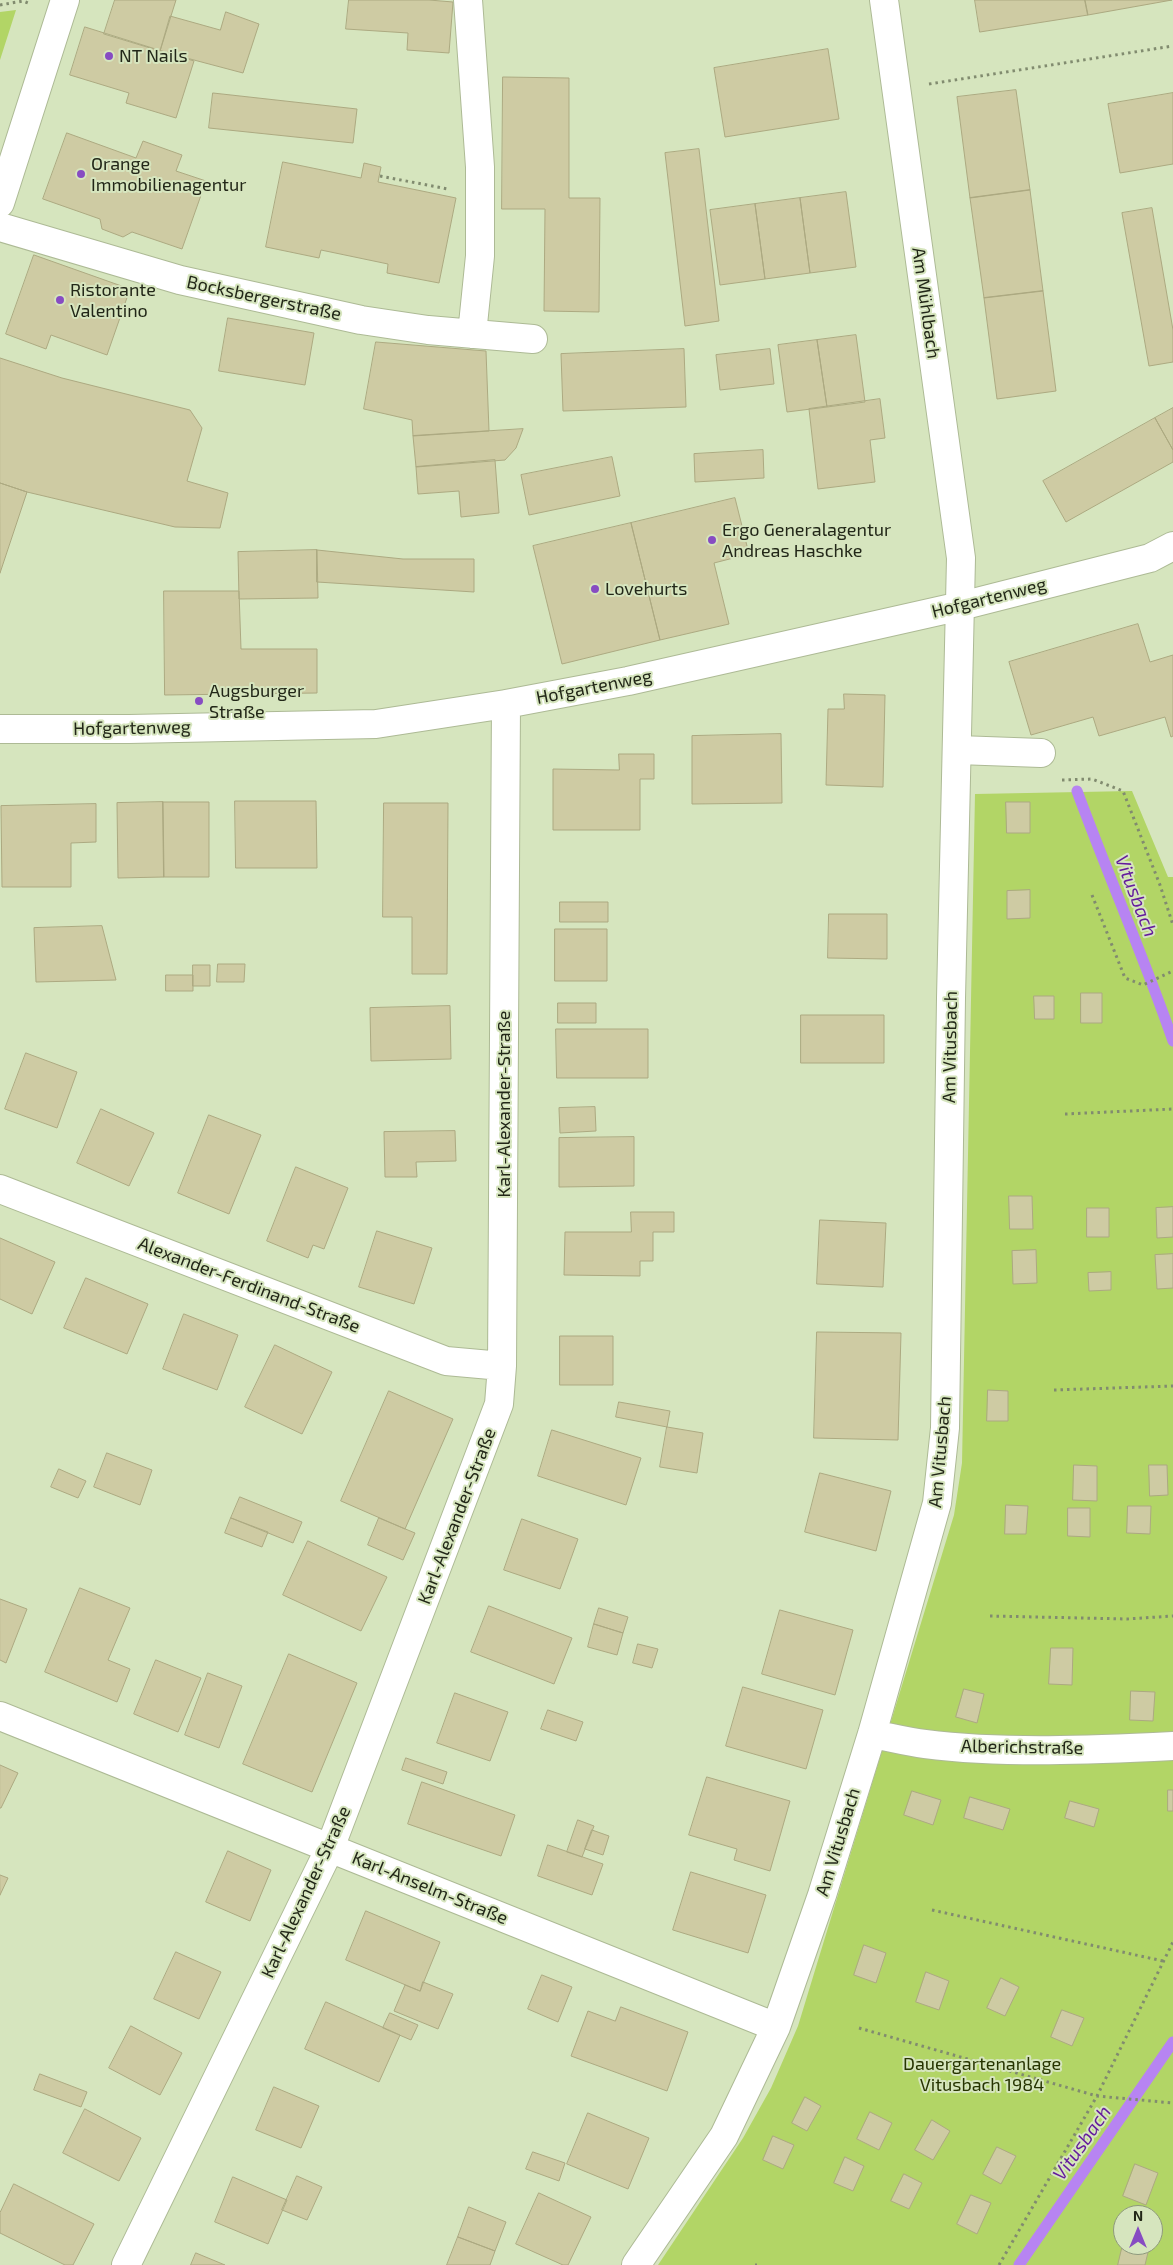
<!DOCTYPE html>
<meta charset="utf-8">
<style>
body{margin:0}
#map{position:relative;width:1173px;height:2265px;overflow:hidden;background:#d6e5be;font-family:"Exo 2",sans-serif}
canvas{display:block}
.north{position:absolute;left:1113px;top:2205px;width:50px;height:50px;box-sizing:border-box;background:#d6e5be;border:1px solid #8e997c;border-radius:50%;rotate:0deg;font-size:14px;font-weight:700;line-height:20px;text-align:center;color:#222718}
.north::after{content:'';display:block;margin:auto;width:18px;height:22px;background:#874cc2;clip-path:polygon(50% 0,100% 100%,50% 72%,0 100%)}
</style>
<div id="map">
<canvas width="1173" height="2265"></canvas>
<div class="north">N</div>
</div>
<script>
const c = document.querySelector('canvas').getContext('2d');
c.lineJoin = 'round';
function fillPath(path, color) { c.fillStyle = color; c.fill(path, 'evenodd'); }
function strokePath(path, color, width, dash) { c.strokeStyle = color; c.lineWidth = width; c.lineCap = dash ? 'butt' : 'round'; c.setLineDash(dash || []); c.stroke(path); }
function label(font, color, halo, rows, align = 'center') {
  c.font = font + ' "Exo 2",sans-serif'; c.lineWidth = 4; c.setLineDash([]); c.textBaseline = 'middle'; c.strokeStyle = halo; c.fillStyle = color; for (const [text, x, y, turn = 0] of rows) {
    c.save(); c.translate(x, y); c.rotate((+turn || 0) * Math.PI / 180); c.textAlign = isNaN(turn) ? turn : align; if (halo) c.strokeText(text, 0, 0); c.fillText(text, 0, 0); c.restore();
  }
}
fillPath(new Path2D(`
 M16,10l-16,50v-48z
 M1132,791l36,86h5v1388h-515l85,-127 28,-50 27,-62 156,-511 8,-52 13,-669zM1123,2215h30v30h-30z`), '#b2d566');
strokePath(new Path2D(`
 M1077,791c31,84 67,166 96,250
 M1019,2265l154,-223`), '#b784f2', 11);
const building = new Path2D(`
 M115,0h61l-16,51 -56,-17z
 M349,0h80l24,2 -4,51 -42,-3 1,-17 -62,-4z
 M975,0h110l3,15 -108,17z
 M1085,0h87l-84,15z
 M226,12l33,12 -16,49 -83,-22 10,-35 50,14z
 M85,27l109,34 -18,57 -50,-15 3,-10 -59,-18z
 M828,49l11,70 -114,18 -11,-69z
 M503,77l66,1v120h31l-1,114 -55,-1 1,-102h-43z
 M1016,90l14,100 -60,8 -13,-101z
 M213,93l144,16 -4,34 -144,-15z
 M1173,93v71l-53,9 -12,-69z
 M67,133l69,25 7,-17 39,14 -6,16 30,10 -24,68 -50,-17 -9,5 -21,-8 -2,-10 -57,-20z
 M699,149l20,172 -34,5 -20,-173z
 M283,162l78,16 3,-15 17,4 -3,15 78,16 -17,85 -52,-10 1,-9 -67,-14 -2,8 -53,-11z
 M1030,190l13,101 -59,7 -14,-100z
 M846,192l10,75 -46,6 -10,-75z
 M800,198l10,75 -45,6 -10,-75z
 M755,204l10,75 -45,6 -10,-75z
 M1152,208l21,122v32l-24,4 -27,-153z
 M34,255l96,34 -23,66 -56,-20 -5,14 -40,-15z
 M1043,291l13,100 -59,8 -13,-101z
 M228,318l86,15 -9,52 -86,-14z
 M856,335l9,67 -38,5 -10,-67z
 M817,340l10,67 -40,5 -9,-67z
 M376,342l110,9 3,80 -76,5 -1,-16 -48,-11z
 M684,349l2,58 -123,4 -2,-57z
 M770,349l4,35 -54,6 -4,-35z
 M0,358l62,20 128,32 12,18 -15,53 41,12 -8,35 -45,-1 -148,-35 -27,-9z
 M880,399l5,39 -15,2 5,42 -57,7 -9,-80z
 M1173,408v42l-18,-32z
 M1155,418l18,32v12l-107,60 -23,-41z
 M523,429l-7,19 -11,12 -89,7 -3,-31z
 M763,450l1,28 -69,4 -1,-28z
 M612,457l8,39 -91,19 -8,-40z
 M495,460l4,53 -38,4 -2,-26 -41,3 -2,-27z
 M0,483l27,9 -27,81z
 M735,498l14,56 -35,9 15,61 -69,16 -29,-117z
 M631,523l29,117 -98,24 -29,-118z
 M317,550l86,9h71v33l-157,-10z
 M317,550l1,48 -79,1 -1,-47z
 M164,591h75l2,58h76v44l-152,2z
 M1138,624l12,38 23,-7v81l-2,1 -6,-20 -66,19 -6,-19 -62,18 -22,-73z
 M844,694l41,1 -2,92 -57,-2 2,-76h16z
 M781,734l1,69 -90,1v-68z
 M619,754h35v25h-14v51h-87v-61l66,1z
 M235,801h81l1,67h-81z
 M163,802h46v75h-45z
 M163,802l1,75 -46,1 -1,-75z
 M1006,802h24v31h-23z
 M384,803h64l-1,171h-35v-57h-29z
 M96,804v38l-25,1v44h-69l-1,-81z
 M1030,890v28l-23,1v-28z
 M560,902h48v20h-48z
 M829,914h58v45l-59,-1z
 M102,926l14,54 -80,2 -2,-54z
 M555,929h52v52h-52z
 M218,964h27l-1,18h-27z
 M193,965h17v21h-17z
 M166,975h27v16h-27z
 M1081,993h21v30h-21z
 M1034,996h20v23h-19z
 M558,1003h38v20h-38z
 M450,1006l1,53 -80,2 -1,-53z
 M801,1015h83v48h-83z
 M556,1029h92v49h-91z
 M26,1053l51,19 -20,56 -52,-19z
 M595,1107l1,24 -36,2 -1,-25z
 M101,1109l53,24 -25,53 -52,-23z
 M209,1115l52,20 -32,79 -51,-21z
 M455,1131l1,30 -40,1 1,15h-32l-1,-45z
 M634,1137v49l-75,1v-49z
 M296,1167l52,21 -24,61 -11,-4 -5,13 -41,-17z
 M1009,1196h23l1,33h-23z
 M1173,1207v30l-16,1 -1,-30z
 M1087,1208h22v29h-22z
 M631,1212h43v20h-21v29h-13v15l-76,-1 1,-43h66z
 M820,1220l66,3 -3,64 -66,-3z
 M377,1231l55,17 -18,56 -55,-17z
 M0,1238l55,24 -23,52 -32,-15z
 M1036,1250l1,33 -24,1 -1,-33z
 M1173,1254v34l-16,1 -2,-34z
 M1111,1272v18l-22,1 -1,-18z
 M86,1278l62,26 -21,50 -63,-26z
 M184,1314l54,21 -21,55 -54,-21z
 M817,1332l84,1 -3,107 -84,-2z
 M560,1336h53v49h-53z
 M275,1345l57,27 -30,62 -57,-27z
 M988,1390l20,1v30h-21z
 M389,1391l64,28 -48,110 -64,-28z
 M619,1402l51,9 -3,16 -51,-10z
 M667,1427l36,6 -6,40 -37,-6z
 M552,1430l89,28 -15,47 -88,-29z
 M107,1453l45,17 -12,35 -46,-18z
 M1074,1465l23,1v35l-24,-1z
 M1149,1465h18l1,30 -18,1z
 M59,1469l27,12 -8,17 -27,-11z
 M820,1473l71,18 -15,60 -71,-19z
 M240,1497l62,25 -9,21 -62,-25z
 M1006,1505l22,1 -2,28h-21z
 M1128,1506h23l-1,28 -23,-1z
 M1068,1508h22v29l-22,-1z
 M231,1518l37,14 -6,15 -37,-14z
 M379,1518l36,15 -12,27 -35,-15z
 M522,1519l56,20 -18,50 -56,-19z
 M308,1541l79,36 -26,54 -78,-36z
 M80,1588l50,20 -22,52 22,9 -13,33 -72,-30z
 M0,1599l27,10 -21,54 -6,-3z
 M489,1606l83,32 -18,46 -83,-32z
 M599,1608l29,9 -5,16 -29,-9z
 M780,1610l73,20 -18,65 -73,-21z
 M594,1624l29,9 -6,22 -29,-8z
 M638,1644l20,5 -6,19 -19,-5z
 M1051,1648h22l-1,37 -23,-1z
 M289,1654l68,29 -45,109 -69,-28z
 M156,1660l45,18 -23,54 -44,-18z
 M208,1673l34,13 -23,62 -34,-13z
 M743,1687l80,23 -17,59 -80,-23z
 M964,1689l20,5 -7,29 -21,-6z
 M1131,1691l24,1 -2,29 -23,-1z
 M455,1693l53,19 -18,49 -53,-18z
 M548,1710l35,12 -7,19 -35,-12z
 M406,1758l41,14 -4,12 -41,-14z
 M0,1765l18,8 -17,35h-1z
 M707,1777l83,24 -20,70 -36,-11 3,-11 -48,-14z
 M422,1782l93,33 -14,41 -93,-32z
 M1168,1790h5v21h-5z
 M912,1791l29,9 -8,25 -29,-10z
 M970,1797l40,12 -7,21 -39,-12z
 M1070,1801l29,8 -5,18 -29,-9z
 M578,1820l16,6 -12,31 -15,-5z
 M592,1830l17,6 -6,19 -18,-6z
 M548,1845l55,19 -11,31 -54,-19z
 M228,1851l43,19 -21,51 -44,-19z
 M691,1872l75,23 -18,58 -75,-23z
 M0,1875l8,3 -8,17z
 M366,1911l74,31 -20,49 -74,-31z
 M864,1945l22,8 -10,30 -22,-8z
 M176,1952l45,20 -22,47 -45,-20z
 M926,1972l23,9 -10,29 -23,-8z
 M542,1975l30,12 -14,35 -30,-13z
 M1001,1978l18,9 -14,29 -18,-8z
 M423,1982l30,12 -15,35 -44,-18 11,-26 15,6z
 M326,2002l74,33 -21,47 -74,-33z
 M621,2007l67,25 -21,59 -96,-35 17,-45 27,10z
 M1062,2010l22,8 -12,28 -21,-9z
 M390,2013l28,12 -7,15 -28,-12z
 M131,2026l51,27 -22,42 -51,-27z
 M40,2074l47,18 -6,15 -47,-17z
 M274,2087l45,19 -18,42 -45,-18z
 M805,2097l16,9 -14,25 -15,-8z
 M85,2109l56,29 -22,43 -56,-28z
 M870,2112l22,11 -13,27 -22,-11z
 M588,2113l61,25 -21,51 -61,-25z
 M932,2120l18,11 -17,29 -18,-10z
 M773,2136l21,9 -11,24 -20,-9z
 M997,2147l19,9 -15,28 -18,-10z
 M533,2152l32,11 -6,18 -33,-12z
 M845,2157l19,9 -11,25 -19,-8z
 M1135,2164l23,9 -12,32 -23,-9z
 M904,2174l18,9 -13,26 -18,-8z
 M297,2176l25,11 -15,33 -25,-10z
 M233,2177l54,23 -19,44 -53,-22z
 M14,2184l80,40 -21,41h-8l-65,-32v-20z
 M539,2193l52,24 -23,48h-5l-47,-21z
 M971,2195l20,8 -14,31 -20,-10z
 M469,2207l37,15 -11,29 -37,-14z
 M458,2237l37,14 -5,14h-43z
 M1123,2243v2l26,3 -4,17h-27z
 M196,2253l29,12h-34z`);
fillPath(building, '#cecba3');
strokePath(building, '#aca981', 1);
const minor = new Path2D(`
 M468,0l12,167v89l-8,78
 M0,203l65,-203
 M0,227l180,53 181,40 67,10 105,9
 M0,729h129l247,-5 130,-20 122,-23 333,-75 189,-48 23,-12
 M958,750l83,3
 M0,1189l446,172 56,5
 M0,1716l776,311
 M872,1734c17,3 35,8 53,10 78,10 169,6 248,2
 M126,2265l204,-417 169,-444 3,-38 4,-662
 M636,2265l88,-129 52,-109 46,-132 50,-161 65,-231 8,-75 6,-430 10,-440 -77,-558`);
strokePath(minor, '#adba95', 30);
strokePath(new Path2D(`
 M0,5l23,-4 5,2
 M929,84l244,-38
 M380,176l68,13
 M1062,780l30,-1 31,12 37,94 13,40
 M1092,895l33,83 18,7 30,-14
 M1065,1114l108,-5
 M1054,1390l119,-4
 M990,1616l137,3 46,-3
 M932,1910l231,51
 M859,2028l238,68 76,7
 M755,2265h2
 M999,2265l98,-169 76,-154`), '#818b6f', 3, [2.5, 4]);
strokePath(minor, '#fff', 28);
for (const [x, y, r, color] of [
 [109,56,5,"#874cc2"],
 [81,174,5,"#874cc2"],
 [60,300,5,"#874cc2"],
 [712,540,5,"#874cc2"],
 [595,589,5,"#874cc2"],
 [199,701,5,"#874cc2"]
]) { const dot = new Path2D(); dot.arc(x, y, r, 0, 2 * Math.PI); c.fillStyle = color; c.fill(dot); strokePath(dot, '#d6e5be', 2); }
label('18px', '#222718', '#d6e5be', [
 ["NT Nails",119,56],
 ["Orange",91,164],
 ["Immobilienagentur",91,185],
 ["Ristorante",70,290],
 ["Valentino",70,311],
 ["Ergo Generalagentur",722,530],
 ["Andreas Haschke",722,551],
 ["Lovehurts",605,589],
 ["Augsburger",209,691],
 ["Straße",209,712]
], 'left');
label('18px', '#222718', '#d6e5be', [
 ["Bocksbergerstraße",264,298,12],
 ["Am Mühlbach",926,303,82],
 ["Hofgartenweg",989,598,-14],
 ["Hofgartenweg",594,687,-11],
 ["Hofgartenweg",132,728,-1],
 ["Am Vitusbach",950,1047,-89],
 ["Karl-Alexander-Straße",504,1104,-90],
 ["Alexander-Ferdinand-Straße",249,1285,21],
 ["Am Vitusbach",940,1452,-85],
 ["Karl-Alexander-Straße",457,1516,-69],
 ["Alberichstraße",1022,1747,1],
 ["Am Vitusbach",838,1842,-73],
 ["Karl-Anselm-Straße",430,1888,22],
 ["Karl-Alexander-Straße",306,1892,-65]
]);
label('18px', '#263400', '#d6e5be', [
 ["Dauergartenanlage",982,2064],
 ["Vitusbach 1984",982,2085]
]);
label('italic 19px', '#641b9d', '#d6e5be', [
 ["Vitusbach",1136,896,69],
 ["Vitusbach",1082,2143,-55]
]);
</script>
